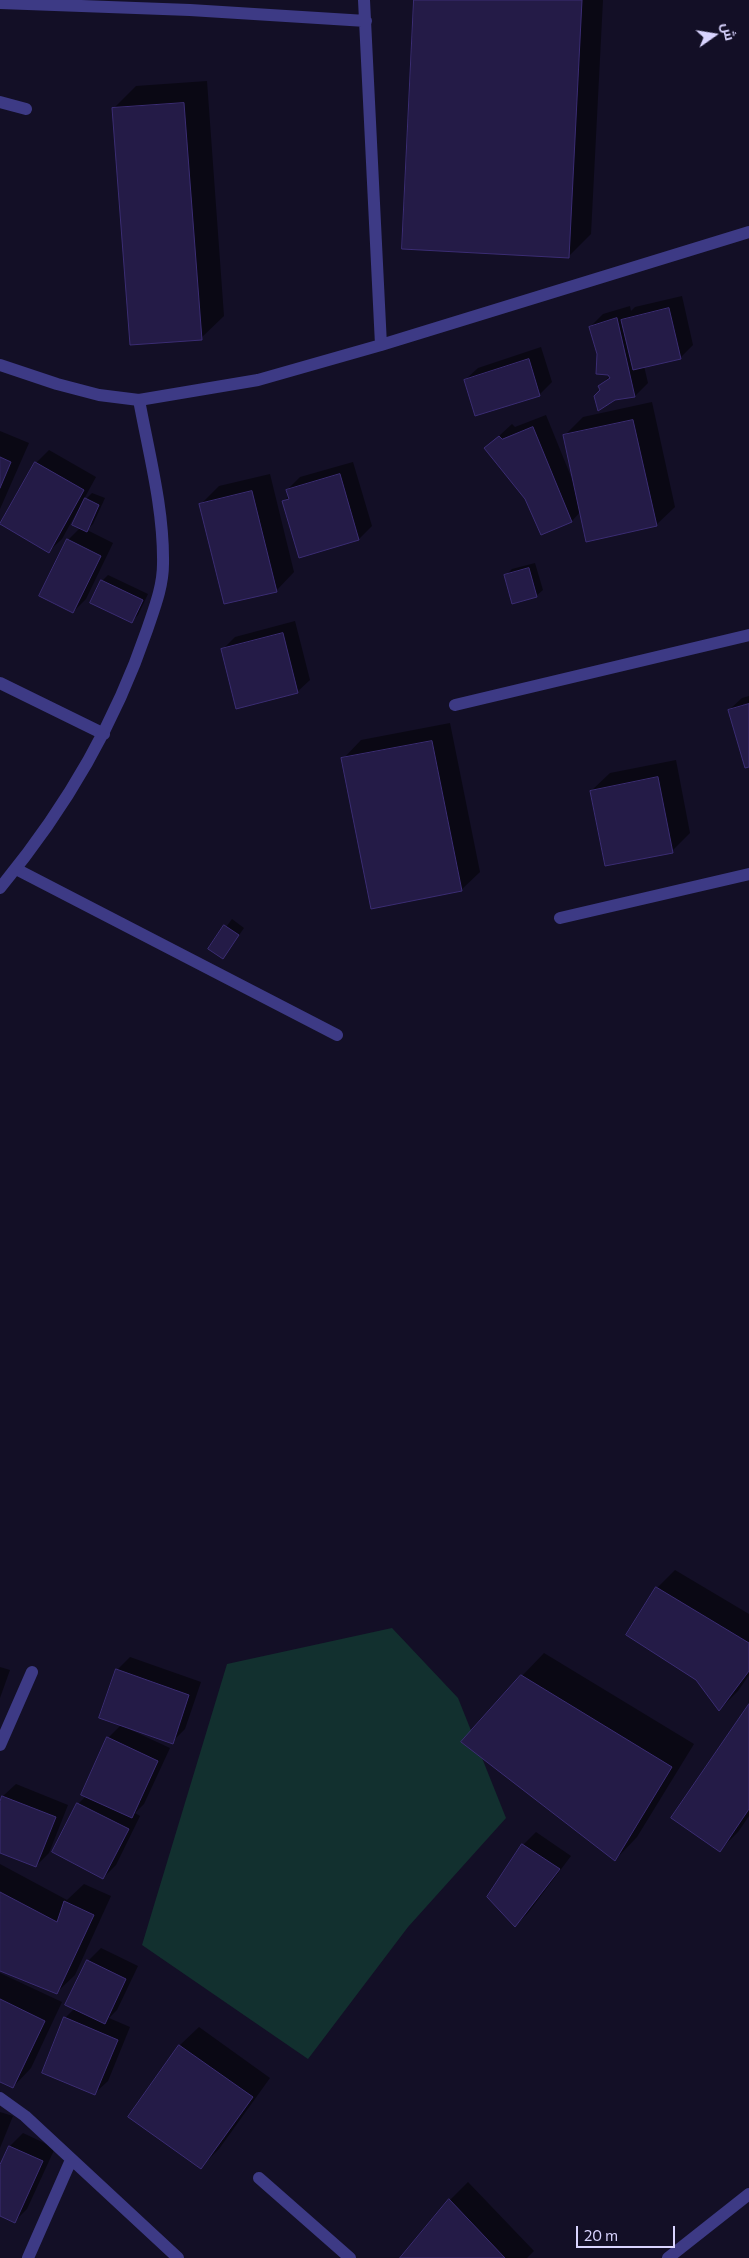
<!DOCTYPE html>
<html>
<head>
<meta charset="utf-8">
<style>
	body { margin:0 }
	#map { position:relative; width:749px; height:2258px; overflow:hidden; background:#130f26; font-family:Commissioner,Cairo,sans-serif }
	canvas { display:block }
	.north { position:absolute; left:689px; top:10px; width:50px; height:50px; -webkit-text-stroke:4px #130f26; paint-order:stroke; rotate:77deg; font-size:14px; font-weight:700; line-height:20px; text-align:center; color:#d9d4ff }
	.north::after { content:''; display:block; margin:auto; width:18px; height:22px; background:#d9d4ff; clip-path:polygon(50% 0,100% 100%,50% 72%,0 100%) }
	.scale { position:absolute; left:576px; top:2226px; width:99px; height:22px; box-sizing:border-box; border:2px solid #d9d4ff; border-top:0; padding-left:6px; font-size:15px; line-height:18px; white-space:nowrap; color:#d9d4ff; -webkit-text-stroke:4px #130f26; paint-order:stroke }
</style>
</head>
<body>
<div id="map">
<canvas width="749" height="2258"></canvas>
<div class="north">ش</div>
<div class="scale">20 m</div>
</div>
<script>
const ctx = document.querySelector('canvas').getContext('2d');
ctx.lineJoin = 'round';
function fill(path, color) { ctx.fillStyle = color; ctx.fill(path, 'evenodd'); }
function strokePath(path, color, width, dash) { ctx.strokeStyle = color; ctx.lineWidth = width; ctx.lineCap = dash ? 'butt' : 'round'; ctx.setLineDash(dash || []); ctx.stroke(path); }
fill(new Path2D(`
	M392 1628 458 1698 506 1818 408 1927 308 2059 142 1945 227 1664Z`), '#12302f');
fill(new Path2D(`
	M415 0H603L591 234 569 256Z
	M207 81 224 316 201 338 113 109 136 86Z
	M682 296 693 345 680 358 644 366 648 383 635 396 615 399 601 390 599 386 610 376 599 354 590 327 603 314 630 306 631 311 635 307Z
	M541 347 552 382 540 394 476 415 465 380 478 368Z
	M652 402 675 507 656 525 581 511 572 521 541 533 527 498 486 448 512 424 515 427 546 415 572 479 564 436 583 417Z
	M0 431 29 443 0 509Z
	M49 450 96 477 62 539 49 551 36 463Z
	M353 462 372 526 359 539 300 556 284 501 289 496 287 490 300 477Z
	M270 474 294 572 276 591 200 505 219 486Z
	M92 493 105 498 93 524 87 530 113 543 86 599 73 612 68 540 80 528 84 501Z
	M535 563 543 590 536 596 505 576 512 569Z
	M108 575 148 594 138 615 132 621 102 581Z
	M295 621 310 680 297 692 223 649 235 637Z
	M749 696V703L743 704V707L749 705V766L729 710 742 698Z
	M450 723 480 872 461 890 343 759 361 740Z
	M676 760 690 833 672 851 591 791 610 773Z
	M232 919 244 928 223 958 210 949Z
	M675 1570 749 1614V1675L738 1691 720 1709 697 1679 657 1588Z
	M544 1653 694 1744 637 1837 615 1860 522 1676Z
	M130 1657 201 1682 185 1729 172 1742 132 1728 131 1730 170 1748 144 1804 135 1813 140 1816 116 1865 103 1878 54 1852 79 1803 86 1796 108 1738 122 1724 117 1670Z
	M0 1667 10 1670 0 1698Z
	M749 1706V1816L738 1832 719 1851Z
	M16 1784 68 1805 49 1853 36 1866 0 1851V1805L3 1796Z
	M536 1832 571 1856 528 1913 515 1926 523 1845Z
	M0 1864 67 1900 84 1884 111 1896 75 1975 56 1993 0 1970Z
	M101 1948 138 1966 117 2010 109 2018 130 2027 108 2081 95 2093 65 2018 75 2008 88 1961Z
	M0 1973 62 2002 31 2068 13 2087 0 2080Z
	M199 2027 270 2078 219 2149 201 2167 130 2116 180 2045Z
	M0 2112 13 2116 0 2148Z
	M23 2133 55 2148 27 2209 14 2222 0 2215V2168L10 2146Z
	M468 2182 534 2251 527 2258H401L450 2200Z`), '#0007');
const building = new Path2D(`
	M414 0H582L569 258 402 249Z
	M184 103 202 340 130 345 112 108Z
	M669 308 681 359 633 370 621 320Z
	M617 318 635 397 615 400 598 411 594 396 600 390 598 386 610 378 608 375 596 374 597 354 589 327Z
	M529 359 540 396 475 416 464 380Z
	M633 420 657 526 586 542 563 435Z
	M533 427 572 522 541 535 525 499 484 448 499 436 502 439Z
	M0 457 11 462 0 488Z
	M35 462 84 490 49 553 0 524Z
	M340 474 359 540 299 558 282 501 289 499 286 490Z
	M252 491 277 592 224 604 199 504Z
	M85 498 99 505 87 532 72 525Z
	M67 539 101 556 73 613 39 596Z
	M529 568 537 597 512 604 504 575Z
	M101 580 143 600 132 623 90 603Z
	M283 633 298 693 236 709 221 649Z
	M749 704V767L745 768 728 710Z
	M432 741 462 891 371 909 341 758Z
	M658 777 673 853 605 866 590 791Z
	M224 925 239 935 223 959 208 949Z
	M656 1587 749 1643V1671L719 1711 696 1680 626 1635Z
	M116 1669 189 1695 173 1744 99 1718Z
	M521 1675 672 1767 615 1861 461 1742Z
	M749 1704V1809L720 1852 671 1818Z
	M107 1737 158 1761 132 1818 81 1795Z
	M2 1796 56 1817 36 1867 0 1853V1802Z
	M77 1803 129 1829 103 1879 52 1852Z
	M522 1844 560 1869 515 1927 487 1897Z
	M0 1892 57 1922 64 1901 94 1915 57 1994 0 1971Z
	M87 1960 126 1979 105 2024 65 2005Z
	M0 1999 45 2021 13 2088 0 2082Z
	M64 2017 118 2040 95 2095 42 2073Z
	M179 2045 253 2097 201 2169 128 2117Z
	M9 2146 43 2161 15 2223 0 2216V2165Z
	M449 2199 505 2258H400Z`);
fill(building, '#241b47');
strokePath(building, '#3b2d73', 1);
strokePath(new Path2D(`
	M364 0 381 345 749 232
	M0 3 190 10 366 21
	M0 102 26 109
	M0 365 57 384 99 395 139 400 258 380 381 345
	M0 683 104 734
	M455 705 749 635
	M16 869 337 1035
	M0 888C63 812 115 724 147 630 154 609 163 587 163 564 164 510 149 454 139 400
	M560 918 749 874
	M0 1745 32 1672
	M0 2098 25 2116 178 2258
	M259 2178 350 2258
	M28 2258 71 2160
	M668 2258 749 2194`), '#3d3a85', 12);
</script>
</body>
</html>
